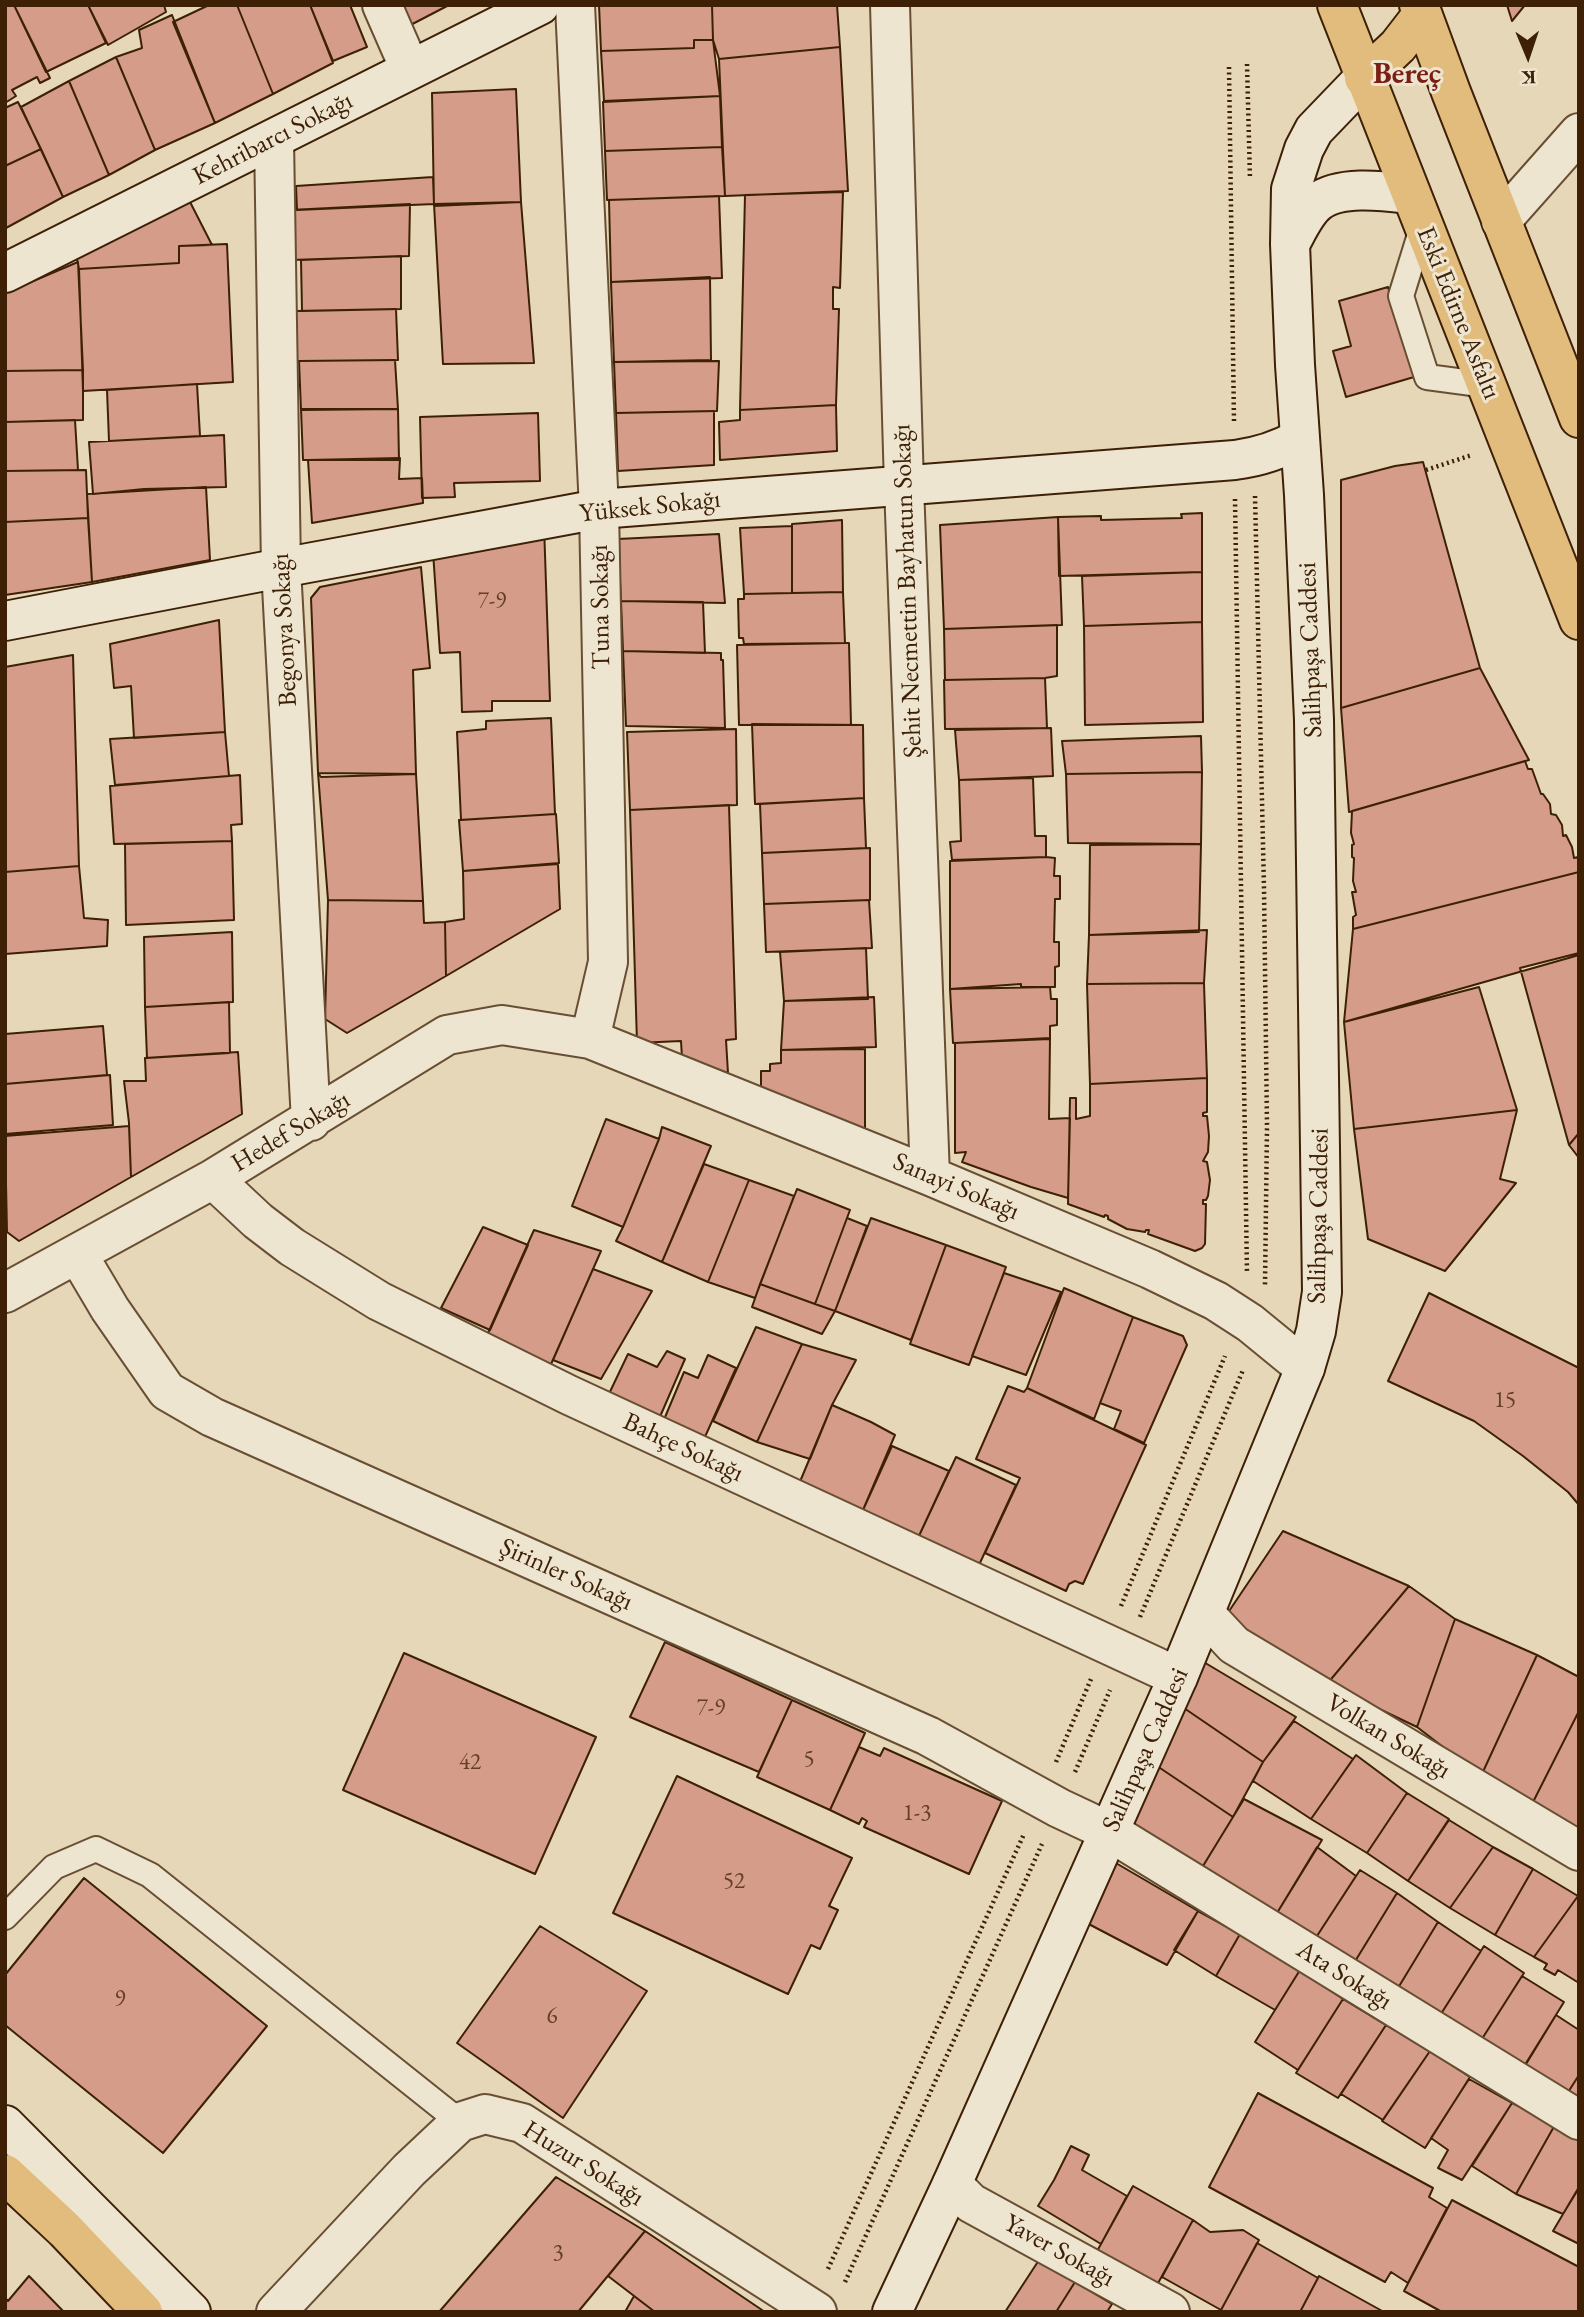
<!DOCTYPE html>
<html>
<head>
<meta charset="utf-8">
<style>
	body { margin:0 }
	#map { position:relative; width:1584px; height:2317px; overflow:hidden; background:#e5d7b7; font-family:"EB Garamond",serif }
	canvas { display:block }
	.frame { position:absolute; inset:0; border:7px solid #3e2007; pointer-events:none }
	.north { position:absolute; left:1493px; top:21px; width:70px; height:70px; -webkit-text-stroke:5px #eee5d0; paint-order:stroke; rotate:178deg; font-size:19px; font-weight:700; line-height:28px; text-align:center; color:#3e2007 }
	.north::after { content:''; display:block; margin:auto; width:24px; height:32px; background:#3e2007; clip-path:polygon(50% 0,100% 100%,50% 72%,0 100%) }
</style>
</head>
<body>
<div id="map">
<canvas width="1584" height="2317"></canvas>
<div class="frame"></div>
<div class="north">K</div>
</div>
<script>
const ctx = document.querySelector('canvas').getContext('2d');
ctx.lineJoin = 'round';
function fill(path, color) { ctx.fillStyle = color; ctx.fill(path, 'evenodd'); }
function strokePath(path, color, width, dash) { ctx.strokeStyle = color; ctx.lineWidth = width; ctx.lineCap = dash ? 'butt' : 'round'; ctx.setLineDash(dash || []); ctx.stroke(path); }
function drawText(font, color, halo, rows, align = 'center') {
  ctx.font = font + ' "EB Garamond",serif'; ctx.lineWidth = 6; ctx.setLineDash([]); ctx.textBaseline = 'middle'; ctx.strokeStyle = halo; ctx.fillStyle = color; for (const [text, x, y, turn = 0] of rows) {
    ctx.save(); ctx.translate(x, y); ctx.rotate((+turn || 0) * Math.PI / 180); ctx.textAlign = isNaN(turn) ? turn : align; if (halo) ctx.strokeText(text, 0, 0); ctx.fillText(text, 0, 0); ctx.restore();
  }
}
const building = new Path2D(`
	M5 5H14L50 78 40 83 37 77 12 90 16 96 5 103Z
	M14 5H88L106 43 46 72Z
	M88 5H164L166 12 108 45Z
	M209 5H237L273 94 215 123 173 22Z
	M237 5H310L333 63 273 94Z
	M310 5H350L367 47 333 61Z
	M388 5H449L399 31Z
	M599 5H712L713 40H694V48L601 51Z
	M712 5H837L840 47 719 59 713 40Z
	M1507 5H1525L1512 21Z
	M172 15 215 123 155 150 116 57 142 48 139 30Z
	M694 40H713L720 96 604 101 601 51 694 48Z
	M840 47 848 191 725 196 719 59Z
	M116 57 155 150 109 175 69 81Z
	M69 81 109 175 63 197 21 107Z
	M516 89 521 202 434 206 432 93Z
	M720 96 722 147 605 151 603 102Z
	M18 102 41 149 5 166V108Z
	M722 147 725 196 607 200 605 151Z
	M41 149 63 197 6 228 5 166Z
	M433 177 434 204 297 210 296 186Z
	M843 192 840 288 833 287V309H839L836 405 740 410 745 195Z
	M719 196 722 278 611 282 609 200Z
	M188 198 212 245 179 246V263L79 269 76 254Z
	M521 202 534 363 443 364 434 204Z
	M410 204 409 256 291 260 290 210Z
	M227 244 233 382 83 391 79 269 179 263V246Z
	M401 256V309L302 311 301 260Z
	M78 262 83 370 5 371V293Z
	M710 277 711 360 614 362 611 282Z
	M1388 287 1414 377 1346 397 1333 351 1351 346 1339 301Z
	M396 309 398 360 297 361 295 311Z
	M395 360 398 409 301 410 299 361Z
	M719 361 717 411 616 413 614 362Z
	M83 370V420L5 422V371Z
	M197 384 200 436 109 441 107 390Z
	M836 405 837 451 720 460 719 422 740 420V410Z
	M301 409H398L399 460H303Z
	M714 411V465L618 471 616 413Z
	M538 413 540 481 454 483 455 497 422 498 420 417Z
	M75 420 78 470 5 471V422Z
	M224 435 226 487 144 489 93 494 89 442Z
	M400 458 399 479 422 478 423 503 312 523 308 460Z
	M1423 462 1480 668 1341 708V480L1395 466Z
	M86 470 88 518 5 522V471Z
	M206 487 210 560 92 582 87 494Z
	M1202 513V572L1059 576 1058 517 1101 516V520L1182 518 1181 514Z
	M1058 517 1062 625 944 629 940 525Z
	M88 518 92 582 5 595V522Z
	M842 520 843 592 792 593V524Z
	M544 525 550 701H492V711L462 712 460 652 440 653 433 552Z
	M792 526V593L744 594 740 528Z
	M719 534 725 603 621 601 618 539Z
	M421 567 430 668 413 670 416 774 321 777 318 773 311 598 320 587Z
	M1202 572V622L1084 626 1082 576Z
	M843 592 845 643 744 644 743 638H739L738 599H744V594Z
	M621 601 703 602 705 653 623 651Z
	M219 620 225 732 134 738 131 686 114 688 110 644Z
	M1202 622 1203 722 1085 725 1084 626Z
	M1057 625V676L1045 678 945 680 944 629Z
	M845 643H849L851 725H739L737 645Z
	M623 651 721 653V660H723L725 728 626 726Z
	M73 655 79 866 5 872V667Z
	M1480 668 1529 760 1349 812 1341 708Z
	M1045 678 1047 728 945 729 944 680Z
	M551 718 555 814 461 820 457 732 486 729V721Z
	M752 724 863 725 864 798 755 804Z
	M1051 728 1053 776 959 780 955 730Z
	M736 729 737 805 630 810 627 732Z
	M225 732 229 776 115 785 110 739Z
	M1201 736 1202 772 1066 774 1062 741Z
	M1525 761 1528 769H1532L1541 794H1543L1550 804 1551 814 1556 815 1562 825 1563 836 1566 835 1572 847 1574 858 1578 857 1579 872 1353 929V917L1356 915 1352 892H1356L1353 881 1354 858 1352 857V845L1354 844 1351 833 1352 811Z
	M1202 772 1201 844 1068 843 1066 774Z
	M318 773 416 774 423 901 328 900Z
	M240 775 242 824 231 825 232 841 114 844 110 786Z
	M1033 778 1035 836H1046V857L952 860 950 842 961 841 959 780Z
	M864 798 866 848 762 853 760 804Z
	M729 805 736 1039 726 1040 728 1073 682 1058 681 1041 637 1043 630 810Z
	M556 814 559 863 463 871 459 820Z
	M232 841 234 920 126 925 125 844Z
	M1201 844 1199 932 1089 935 1090 845Z
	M870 848V900L764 904 762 853Z
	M1046 857 1055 858 1054 876H1060V899H1055L1054 942H1059V966L1055 967V987H1021V984L950 989V861Z
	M558 864 560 909 446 976 445 922 464 919 463 871Z
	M79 866 84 918 108 920 107 946 5 954V872Z
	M1579 872V955L1344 1022 1353 929Z
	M328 900 423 901 424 923 445 922 446 976 347 1033 325 1019Z
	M869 900 872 948 766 952 764 904Z
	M1207 930 1204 983 1087 984 1089 935Z
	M232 932 233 1002 145 1007 144 937Z
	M866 948 868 999 784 1001 780 952Z
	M1579 953V1133L1569 1145 1520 968Z
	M1204 983 1207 1078 1090 1084 1087 984Z
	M1050 987 1051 999H1057V1025L1050 1026V1039L953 1043 950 989Z
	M1479 987 1517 1110 1354 1129 1344 1022Z
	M874 997 876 1047 781 1050 784 1001Z
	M229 1002 230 1053 147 1058 145 1007Z
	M103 1026 107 1075 5 1084V1034Z
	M1050 1038 1049 1119 1070 1118 1068 1198 1031 1187 962 1162 966 1152 955 1153V1043Z
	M865 1049V1129L859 1132 761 1090V1071H770V1064L781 1063V1050Z
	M238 1052 242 1114 131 1177 129 1123 124 1081H146L145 1058Z
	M110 1075 113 1125 5 1134V1084Z
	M1207 1078V1112L1203 1113V1116H1207L1209 1136 1208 1152 1203 1161 1207 1162 1210 1180 1208 1196 1206 1200H1203V1204H1206L1205 1244 1202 1248 1195 1251 1148 1234 1149 1230H1146L1145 1232 1127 1229 1108 1219V1216L1105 1215 1104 1217 1068 1204 1070 1098H1076V1119L1090 1116V1084Z
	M1517 1110 1500 1179 1516 1183 1445 1271 1368 1239 1354 1129Z
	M606 1119 659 1139 623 1227 572 1206Z
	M129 1126 131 1177 19 1241 7 1232 5 1136Z
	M662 1127 711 1146 662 1262 616 1241 623 1227 659 1139Z
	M1579 1133V1158L1569 1145Z
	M704 1164 749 1180 708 1282 662 1262Z
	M749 1180 794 1196 755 1298 708 1282Z
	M797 1189 850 1210 815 1304 760 1284Z
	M847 1218 867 1226 835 1311 815 1304Z
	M871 1218 946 1245 911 1340 835 1311Z
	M483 1227 528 1245 490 1330 441 1308Z
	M534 1230 601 1251 548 1371 484 1342Z
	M946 1245 1006 1267 969 1365 910 1344Z
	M593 1269 652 1291 601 1379 553 1360Z
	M1004 1273 1061 1292 1026 1375 972 1356Z
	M760 1284 815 1304 835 1311 822 1334 752 1307Z
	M1064 1288 1133 1317 1094 1419 1027 1388Z
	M1429 1293 1579 1368V1505L1568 1492 1523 1456 1474 1421 1388 1381Z
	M1133 1317 1183 1336 1187 1345 1144 1443 1114 1429 1121 1411 1100 1403Z
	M756 1327 802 1344 757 1442 713 1421Z
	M802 1344 856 1360 832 1405 810 1459 757 1442Z
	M667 1351 685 1359 659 1419 607 1398 628 1354 657 1367Z
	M708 1355 736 1368 704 1439 663 1422 684 1372 698 1378Z
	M1008 1386 1024 1392 1027 1388 1146 1445 1083 1584 1075 1581 1069 1584 1066 1591 985 1553 1020 1478 976 1459Z
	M832 1405 871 1422 895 1435 863 1510 799 1484Z
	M892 1446 949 1471 918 1538 863 1510Z
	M956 1457 1016 1485 979 1565 918 1538Z
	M1283 1531 1409 1586 1327 1684 1219 1626Z
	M1409 1586 1455 1619 1417 1727 1327 1684Z
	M1455 1619 1537 1655 1481 1776 1417 1727Z
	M665 1642 792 1700 759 1772 630 1717Z
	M404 1653 596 1737 535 1874 343 1790Z
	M1537 1655 1579 1677V1711L1530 1808 1481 1776Z
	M1202 1661 1296 1717 1263 1762 1181 1706Z
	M792 1700 865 1733 830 1810 757 1777Z
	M1181 1706 1263 1762 1233 1817 1154 1764Z
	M1579 1711V1834L1530 1808Z
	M1294 1721 1353 1759 1311 1819 1253 1781 1263 1762Z
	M859 1747 880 1756 884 1748 1002 1801 969 1874 864 1827 867 1821 862 1818 859 1824 830 1810Z
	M1356 1755 1407 1793 1367 1853 1311 1819Z
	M1154 1764 1233 1817 1203 1866 1128 1820Z
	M677 1776 852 1858 829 1906 838 1910 820 1949 811 1945 788 1994 613 1913Z
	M1407 1793 1449 1819 1408 1881 1367 1853Z
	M1244 1799 1322 1840 1277 1913 1203 1866Z
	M1449 1820 1493 1847 1450 1908 1408 1881Z
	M1317 1847 1356 1876 1315 1939 1277 1913Z
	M1493 1847 1533 1869 1495 1935 1450 1908Z
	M1109 1859 1198 1911 1167 1965 1081 1920Z
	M1533 1869 1578 1896 1534 1957 1495 1935Z
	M1360 1870 1397 1893 1354 1963 1315 1939Z
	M84 1878 267 2026 163 2153 5 2025V1975Z
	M1397 1893 1438 1922 1398 1988 1354 1963Z
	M1578 1896 1579 1897V1983L1558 1970 1555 1975 1544 1969 1547 1964 1534 1957Z
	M1198 1911 1240 1934 1216 1976 1174 1950Z
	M1438 1922 1481 1951 1439 2017 1398 1988Z
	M540 1926 647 1991 563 2118 457 2043Z
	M1240 1934 1300 1970 1275 2010 1216 1976Z
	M1484 1946 1524 1973 1480 2042 1439 2017Z
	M1300 1970 1343 1999 1298 2070 1255 2042Z
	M1522 1976 1564 2002 1523 2068 1480 2042Z
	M1343 1999 1386 2025 1338 2098 1296 2073Z
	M1556 2015 1579 2030V2075L1565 2097 1523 2069Z
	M1386 2025 1430 2051 1383 2120 1341 2094Z
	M1430 2051 1470 2077 1425 2148 1382 2121Z
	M1579 2075V2105L1565 2097Z
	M1469 2079 1512 2103 1462 2180 1438 2168 1448 2150 1431 2138Z
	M1258 2093 1433 2188 1429 2197 1447 2208 1408 2283 1391 2272 1385 2282 1209 2187Z
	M1512 2103 1556 2123 1516 2194 1472 2166Z
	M1556 2123 1579 2141V2188L1563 2214 1516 2194Z
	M1071 2146 1089 2155 1082 2170 1127 2196 1101 2244 1038 2206 1054 2180Z
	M556 2177 645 2231 578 2312H439Z
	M1133 2186 1193 2220 1157 2285 1096 2253Z
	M1579 2187V2244L1553 2231Z
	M1452 2200 1579 2267V2312H1442L1404 2291Z
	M1193 2220 1210 2232 1243 2230 1259 2240 1221 2310 1162 2277Z
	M645 2231 765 2312H655L608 2276Z
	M1257 2243 1318 2278 1300 2312H1220Z
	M1039 2260 1075 2282 1056 2312H1005Z
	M29 2276 64 2312H5V2298L8 2301Z
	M1319 2276 1384 2312H1300Z
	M1075 2282 1112 2304 1107 2312H1056Z
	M634 2296 655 2312H625Z`);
fill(building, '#d49c89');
strokePath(building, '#3e2007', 2);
const lane = new Path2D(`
	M1423 225 1401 296 1427 377 1487 385
	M5 1917 54 1867 96 1849 150 1875 460 2122`);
const street = new Path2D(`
	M382 5 410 69
	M575 5 599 509 608 962 590 1039
	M890 5 904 486 930 1176
	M274 139 281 568 311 1121
	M1501 221 1579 133
	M213 1179 258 1221 292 1247 379 1301 569 1395 1178 1677
	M78 1255 110 1309 167 1391 212 1417 928 1736 1059 1808 1110 1832 1579 2120
	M5 1293 213 1179 447 1035 502 1025 590 1039 930 1176 1150 1269 1216 1301 1250 1323 1305 1368
	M1205 1614 1234 1645 1579 1851
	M952 2184 971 2203 1170 2312
	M276 2312 409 2170 460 2122 485 2114 522 2123 817 2312`);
const secondary = new Path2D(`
	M1290 244C1298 230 1305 212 1318 202 1340 185 1384 191 1411 194
	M5 273 540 5
	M5 621 281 568 599 509 1235 460C1258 457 1278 451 1299 439
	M5 2125 191 2312
	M892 2312 952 2184 1178 1677 1305 1368 1316 1331 1322 1292 1314 720 1304 495 1295 365 1290 244 1291 189 1304 149 1314 130 1364 78`);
const primary = new Path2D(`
	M1337 5 1579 620
	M1419 5 1451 92 1579 418
	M1364 78 1398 46 1422 15
	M5 2174 65 2230 143 2312`);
strokePath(lane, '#684e33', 28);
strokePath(street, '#684e33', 42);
strokePath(secondary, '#3e2007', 42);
strokePath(primary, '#3e2007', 42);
strokePath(new Path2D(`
	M1247 64 1250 179
	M1229 67 1234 421
	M1426 470 1472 455
	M1255 496 1264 888 1267 1126 1265 1285
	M1235 499 1247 1274
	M1121 1606 1225 1356
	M1140 1617 1243 1370
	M1056 1762 1091 1679
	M1075 1772 1110 1690
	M828 2269 1024 1834
	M845 2282 1042 1844`), '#3e2007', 4.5, [2, 3.5]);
strokePath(lane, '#eee5d0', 24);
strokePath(street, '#eee5d0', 38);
strokePath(secondary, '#eee5d0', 38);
strokePath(primary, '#e2bc7c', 38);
drawText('23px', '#643f28', null, [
	["7-9",492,602],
	["15",1505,1401],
	["7-9",711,1709],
	["5",809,1760],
	["42",470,1763],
	["1-3",917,1814],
	["52",734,1882],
	["9",120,2000],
	["6",552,2017],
	["3",558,2254]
]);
drawText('26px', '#3e2007', '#eee5d0', [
	["Kehribarcı Sokağı",273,139,-27],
	["Eski Edirne Asfaltı",1458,313,68],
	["Yüksek Sokağı",650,507,-6],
	["Şehit Necmettin Bayhatun Sokağı",908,591,-92],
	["Tuna Sokağı",601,607,-91],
	["Begonya Sokağı",285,630,-93],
	["Salihpaşa Caddesi",1311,650,-92],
	["Hedef Sokağı",291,1132,-31],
	["Sanayi Sokağı",956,1187,23],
	["Salihpaşa Caddesi",1319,1216,-89],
	["Bahçe Sokağı",683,1448,25],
	["Şirinler Sokağı",566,1575,24],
	["Volkan Sokağı",1388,1737,31],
	["Salihpaşa Caddesi",1146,1750,-66],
	["Ata Sokağı",1344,1976,32],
	["Huzur Sokağı",583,2164,32],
	["Yaver Sokağı",1059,2251,29]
]);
drawText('bold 30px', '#7a1f14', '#eee5d0', [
	["Bereç",1407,75]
]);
</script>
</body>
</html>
